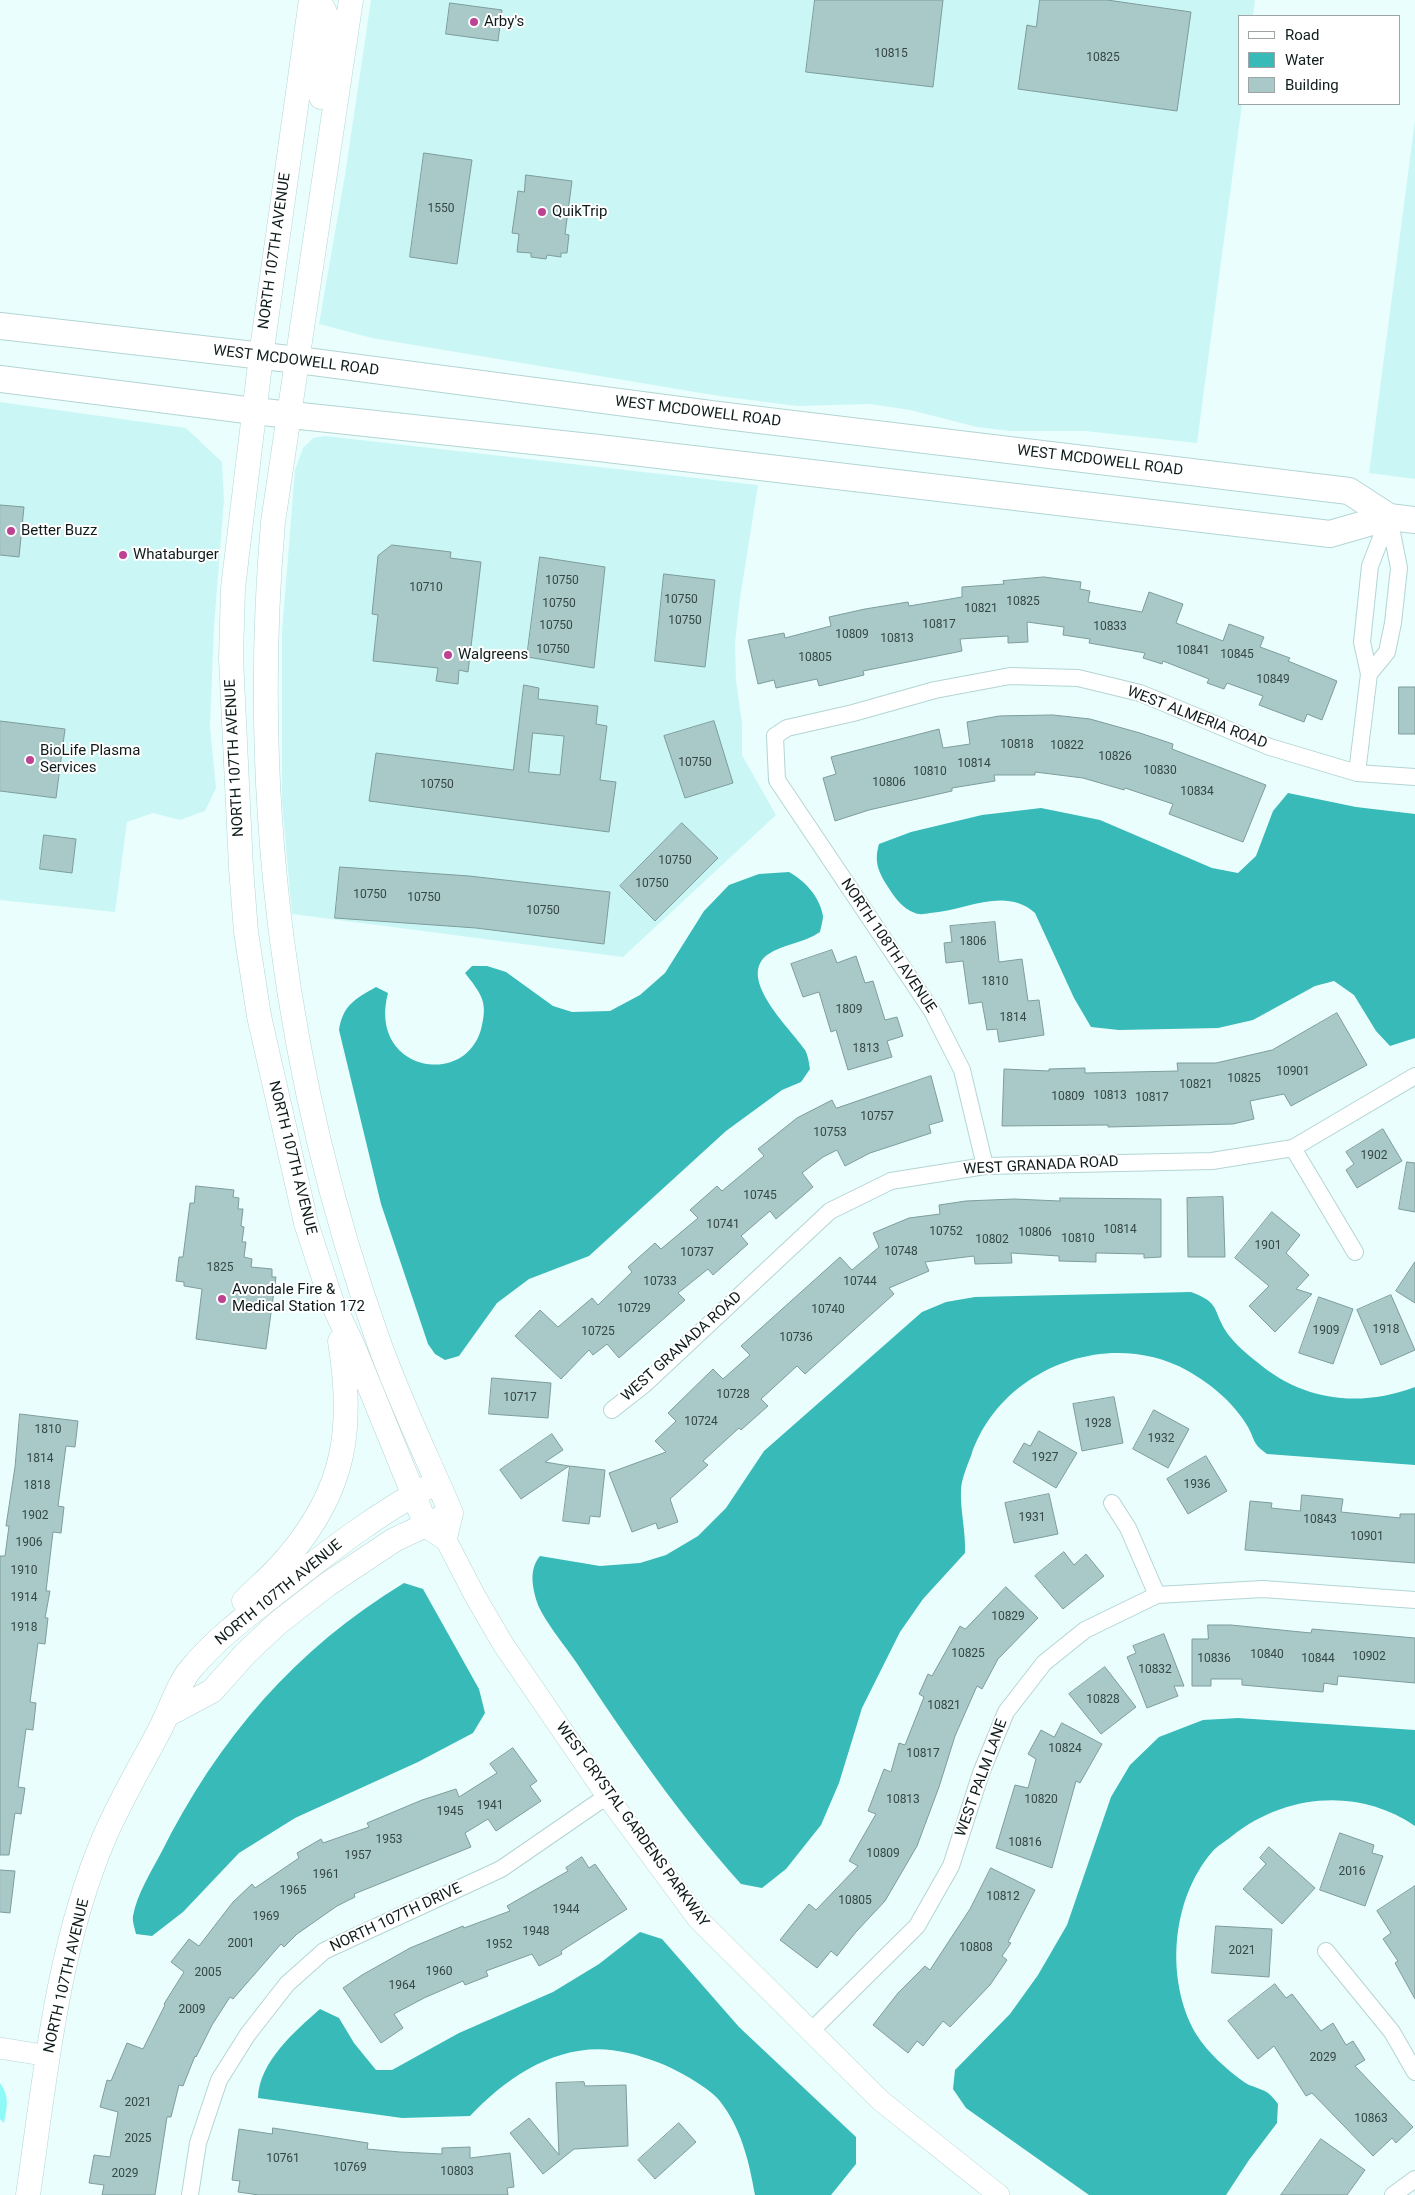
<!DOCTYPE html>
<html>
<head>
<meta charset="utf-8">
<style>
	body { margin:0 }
	#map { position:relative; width:1415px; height:2195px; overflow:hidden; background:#eafefd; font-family:Roboto,sans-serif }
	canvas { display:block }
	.legend { position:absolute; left:1238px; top:15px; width:162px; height:90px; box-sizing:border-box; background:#fff; border:1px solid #9fa4a4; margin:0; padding:6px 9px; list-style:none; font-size:15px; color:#0f1c1b }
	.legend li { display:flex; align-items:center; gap:10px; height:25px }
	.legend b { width:25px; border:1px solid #9fa4a4 }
</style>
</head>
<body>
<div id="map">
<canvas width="1415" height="2195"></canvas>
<ul class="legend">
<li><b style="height:6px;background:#fff"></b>Road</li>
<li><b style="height:14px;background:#38bab8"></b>Water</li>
<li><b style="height:14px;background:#a8c9c8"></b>Building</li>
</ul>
</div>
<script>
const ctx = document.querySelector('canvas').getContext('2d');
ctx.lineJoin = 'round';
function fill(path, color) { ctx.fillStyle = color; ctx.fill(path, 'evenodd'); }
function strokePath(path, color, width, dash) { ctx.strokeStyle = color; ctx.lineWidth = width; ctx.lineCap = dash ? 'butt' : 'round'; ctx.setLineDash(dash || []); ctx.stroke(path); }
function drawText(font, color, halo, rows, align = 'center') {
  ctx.font = font + ' Roboto,sans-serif'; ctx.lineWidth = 4; ctx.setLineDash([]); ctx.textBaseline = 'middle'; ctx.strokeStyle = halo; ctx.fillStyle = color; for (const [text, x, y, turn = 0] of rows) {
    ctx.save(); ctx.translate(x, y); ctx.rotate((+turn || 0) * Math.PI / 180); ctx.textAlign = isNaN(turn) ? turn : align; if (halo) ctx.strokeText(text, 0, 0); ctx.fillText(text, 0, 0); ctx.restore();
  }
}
fill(new Path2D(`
	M371 0H1255L1253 16H1239V104H1242L1197 443 1085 431H1010L977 427 910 410 870 404 797 406 719 396 372 338 319 324 345 175Z
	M1415 120V479L1369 473Z
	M0 402 186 428 222 462 224 500 214 627 210 727 216 788 205 811 180 820 153 813 127 822 115 912 0 900Z
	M325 436 758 485 740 598 735 643 736 680 742 723V755L776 815 623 957 292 914 282 802V632L295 470 303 448 313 438Z`), '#caf7f5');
fill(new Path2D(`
	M0 2083C10 2097 7 2107 4 2123L0 2119Z`), '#8efaf7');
fill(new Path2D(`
	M1288 793 1356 807 1415 814V1038L1390 1046 1376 1031 1354 995 1334 981 1315 986 1253 1020 1218 1028 1119 1030 1091 1027 1074 998 1035 913C1005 886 965 911 930 913 925 914 919 915 915 913 902 908 895 898 888 887 878 871 874 862 879 844L911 832 982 815 1041 808 1100 820 1212 868 1238 873 1256 856 1273 811Z
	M789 872C805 881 820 897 823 916 823 920 821 927 820 932 804 943 783 944 767 955 736 979 792 1030 805 1050 808 1055 809 1063 810 1069L801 1082 782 1090 726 1131 589 1256 529 1279 497 1303 459 1356 445 1360 435 1354 428 1344 381 1204 339 1030C343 1005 355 999 376 987L388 993C367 1072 469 1090 482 1025 484 1016 485 1008 482 999 479 990 471 981 465 973L472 966H487L506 972 553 1006 572 1012 610 1011 640 995 665 973 704 911 729 885 759 874Z
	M1191 1292C1221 1303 1212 1310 1227 1333 1235 1344 1247 1354 1257 1362 1303 1401 1359 1408 1415 1387V1465L1267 1454C1252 1443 1256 1442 1248 1427 1235 1404 1211 1384 1188 1371 1107 1326 999 1370 971 1456 967 1466 962 1478 961 1489 960 1510 966 1532 965 1553L923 1599 900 1632 862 1708 839 1783 821 1825 786 1869 762 1888 741 1884C679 1815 627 1739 576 1662 566 1647 542 1618 537 1602 532 1586 529 1569 540 1556L600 1566 640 1563 666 1555 698 1536 726 1508 764 1451 922 1312 946 1302 975 1297Z
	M404 1583 423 1589 479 1689 485 1713 473 1733 418 1762 295 1818 239 1853 183 1912 152 1936 136 1934C135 1929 132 1921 133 1916 137 1894 151 1872 161 1853 218 1739 295 1649 404 1583Z
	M1238 1718 1415 1730V1826C1358 1787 1285 1794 1232 1836 1226 1841 1217 1846 1212 1852 1171 1900 1165 1980 1196 2034 1208 2053 1226 2069 1244 2082 1251 2087 1261 2088 1268 2093 1272 2096 1275 2100 1278 2104L1277 2123 1249 2160 1226 2195H1089L966 2108 953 2089 955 2070 1010 2014 1038 1975 1067 1925 1111 1797 1130 1765 1159 1737 1203 1720Z
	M640 1932 662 1939 739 2027 856 2137V2164L831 2195H755C749 2161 741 2127 719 2100 707 2086 674 2068 657 2062 648 2059 638 2055 628 2053 567 2037 510 2073 470 2116L402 2118 258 2098C259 2062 295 2031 320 2009L339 2018 354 2043 376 2070H392L459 2033 553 1992 599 1964Z`), '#38bab8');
const building = new Path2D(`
	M815 0H943L933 87 806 72Z
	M1040 0H1107L1191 12 1177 111 1018 89 1027 25 1036 27Z
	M450 3 502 10 498 41 446 34Z
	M424 153 472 160 457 264 410 257Z
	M526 175 572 181 565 234 569 235 567 253H561V257L547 255 546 259 531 257V253L517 252 519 234 512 233 518 191 524 192Z
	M0 505 24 507 19 557 0 555Z
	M392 545 451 552 450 558 481 562 468 672 459 670 458 684 436 681 438 668 373 661 378 615 372 614 378 556Z
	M540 557 605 567 594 668 527 657Z
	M664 574 715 580 705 667 655 661Z
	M1044 577 1081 582 1080 589 1090 591 1088 602 1142 612 1149 592 1183 604 1176 623 1223 641 1229 624 1264 637 1260 647 1290 658 1288 661 1337 681 1322 720 1307 714 1304 722 1259 705 1263 696 1227 683 1224 689 1207 683 1209 679 1163 661 1162 664 1143 658 1145 653 1089 643 1090 639 1063 635 1064 627 1027 622 1028 642 1008 643V636L960 639 962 651 863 671 864 675 819 686 817 679 776 688 774 680 758 684 748 640 784 633 785 638 831 626 829 617 865 609 908 602 909 606 962 597V587L1004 584 1003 581Z
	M524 685 539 688 538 699 598 706 596 724 607 726 600 780 616 782 609 832 369 801 376 753 513 770ZM533 733 564 736 560 775 529 772Z
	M1399 687H1415V734H1399Z
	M1053 715 1090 719 1140 733 1173 744 1172 749 1266 785 1243 842 1169 814 1173 804 1125 788 1124 790 1083 778 1035 772V775H994L995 781 952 788V791L869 810 835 821 823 778 836 774 831 757 939 729 943 748 970 744 967 722 999 716Z
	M0 721 65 729 56 798 0 791Z
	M714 721 733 783 685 798 664 736Z
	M682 823 718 858 655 921 620 886Z
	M44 835 76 839 72 873 40 869Z
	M340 867 469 876 610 892 604 944 476 928 335 918Z
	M995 922 999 962 1022 959 1028 1001 1039 1000 1044 1035 999 1042 997 1029 987 1030 982 1002 969 1004 963 961 946 963 944 943 952 942 950 926Z
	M832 950 837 963 856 956 865 983 873 981 885 1020 897 1017 903 1036 887 1041 892 1057 848 1070 836 1030 831 1032 819 992 803 997 791 964Z
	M1337 1013 1367 1065 1291 1106 1284 1094 1250 1101 1254 1119 1233 1124 1108 1127V1125L1002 1126 1004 1069 1049 1071V1069L1085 1068V1073L1178 1071 1177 1063H1216L1272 1050Z
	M931 1076 943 1121 929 1125 931 1133 870 1153 845 1166 837 1150 823 1157 802 1173 813 1187 776 1219 770 1211 741 1236 748 1244 713 1275 708 1269 678 1293 685 1300 619 1358 607 1344 593 1355 589 1350 561 1379 515 1336 540 1310 558 1327 592 1298 598 1305 632 1272 628 1267 655 1243 661 1249 698 1218 690 1210 717 1186 722 1191 764 1156 758 1149 797 1118 832 1100 836 1108Z
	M1383 1129 1402 1161 1357 1188 1346 1170 1354 1164 1346 1152Z
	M1407 1162 1415 1163V1212L1399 1209Z
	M196 1186 234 1190 233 1197 239 1198 238 1209H243L241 1226 244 1227 242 1242H246L244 1257 252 1259 251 1267 272 1269V1277H276L266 1349 196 1339 202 1289 184 1286V1282L176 1281 179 1257H183L190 1203H194Z
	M1223 1197 1225 1257H1188L1187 1198Z
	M1060 1198 1161 1199V1257L1144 1258V1254L1096 1253V1262L1059 1261V1256L1011 1253 1012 1263 975 1264 974 1256 925 1262 929 1271 889 1288 894 1294 805 1374 797 1366 761 1399 768 1406 741 1430 739 1428 703 1461 708 1465 670 1499 678 1522 658 1529 656 1523 632 1532 609 1473 666 1452 655 1441 676 1421 668 1413 713 1369 723 1379 750 1355 741 1346 840 1257 852 1270 879 1247 873 1233 909 1218 940 1214 939 1205 966 1201 1014 1199 1060 1201Z
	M1272 1212 1300 1235 1286 1253 1309 1275 1296 1289 1312 1294 1275 1332 1249 1306 1269 1286 1235 1258Z
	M1415 1262V1303L1396 1291Z
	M1391 1295 1415 1350 1381 1365 1357 1310Z
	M1319 1297 1353 1309 1333 1364 1299 1353Z
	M492 1378 551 1383 548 1418 489 1414Z
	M1114 1397 1123 1443 1082 1451 1073 1404Z
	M1154 1410 1189 1429 1168 1468 1133 1449Z
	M20 1414 78 1421 75 1447 66 1446 58 1506 64 1507 61 1533 53 1532 46 1591H50L45 1618H48L45 1644 38 1643 30 1702 36 1703 33 1730 26 1729 18 1787 25 1788 21 1814 15 1813 9 1855H0V1556H5L9 1526H6L15 1467Z
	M1039 1431 1077 1453 1056 1488 1013 1462 1024 1443 1030 1446Z
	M552 1434 563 1450 545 1462 569 1466 521 1499 500 1470Z
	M1206 1456 1227 1491 1188 1514 1167 1479Z
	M570 1466 605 1470 600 1517 590 1516 589 1524 563 1521Z
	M1049 1494 1058 1534 1014 1543 1005 1503Z
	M1302 1495 1343 1499 1341 1512 1400 1518V1514H1415V1563L1245 1550 1250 1501 1272 1503 1271 1508 1300 1511Z
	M1064 1552 1074 1565 1086 1554 1104 1576 1063 1609 1035 1576Z
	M1006 1587 1038 1618 998 1659 982 1689 977 1686 955 1736 939 1787 917 1846 885 1901 856 1932 837 1956 831 1951 817 1968 780 1940 809 1904 816 1910 858 1866 849 1861 876 1814 868 1811 884 1769 891 1772 899 1743 905 1745 924 1697 919 1694 928 1674 932 1676 960 1626 965 1629Z
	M1208 1625H1231L1311 1633 1312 1629 1415 1638V1683L1338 1676 1337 1685 1324 1683 1323 1692 1242 1685V1679H1211V1686H1192V1639H1208Z
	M1164 1634 1184 1686H1174L1178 1696 1147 1708 1127 1657 1136 1653 1133 1646Z
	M1105 1667 1136 1707 1101 1734 1069 1694Z
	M1062 1723 1102 1744 1080 1783 1076 1781 1052 1868 996 1848 1015 1785 1028 1788 1036 1759 1028 1754 1041 1730 1054 1737Z
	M513 1748 537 1781 530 1786 541 1801 496 1831 488 1819 465 1833 471 1847 354 1894 355 1897 337 1906 297 1934 284 1947 281 1944 233 1999 230 1997 212 2025 196 2057 195 2056 183 2086 179 2085 171 2117H167L155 2195H102L104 2185 89 2183 94 2155 110 2157 118 2112 100 2107 107 2080 111 2081 127 2043 143 2049 165 2005 164 2004 184 1972 171 1962 189 1939 199 1946 233 1902 252 1884 255 1888 299 1858 297 1853 321 1839 323 1843 369 1827 367 1823 422 1800 456 1789 459 1797 497 1773 490 1764Z
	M1340 1833 1374 1845 1372 1853 1383 1856 1365 1906 1320 1890Z
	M1269 1847 1315 1888 1282 1924 1243 1889 1266 1864 1260 1858Z
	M582 1857 589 1868 595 1864 627 1909 561 1951 562 1954 539 1966 532 1954 486 1971 488 1976 465 1985 463 1981 424 1998 394 2014 403 2028 381 2043 343 1988 362 1975 410 1948 463 1926 464 1928 510 1911 507 1906 568 1871 566 1868Z
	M991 1868 1035 1890 1008 1942 1011 1943 1002 1956 1007 1960 990 1985 950 2027 943 2021 923 2046 917 2041 908 2053 873 2025 898 1993 925 1966 930 1970 970 1909Z
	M0 1870 15 1871 10 1913 0 1912Z
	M1415 1886V1999L1395 1963 1398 1961 1383 1939 1391 1933 1377 1911Z
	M1216 1926 1272 1929 1269 1977 1212 1973Z
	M1275 1984 1286 1998 1292 1994 1321 2031 1333 2023 1346 2045 1353 2041 1365 2060 1355 2066 1413 2127 1396 2143 1392 2138 1373 2156 1312 2093 1306 2096 1274 2046 1258 2059 1228 2021Z
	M584 2082 585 2086 626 2085 628 2146 574 2149 543 2174 510 2133 529 2118 559 2155 556 2083Z
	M679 2123 696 2142 655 2179 638 2160Z
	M273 2128 368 2143 367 2149 400 2152 442 2154V2148L470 2147V2158L510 2153 514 2187 507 2188 508 2195H259L238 2192 240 2181 232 2180 239 2129 272 2134Z
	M1321 2139 1365 2170 1347 2195H1281Z`);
fill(building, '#a8c9c8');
strokePath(building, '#7d9d9c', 1);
const minor = new Path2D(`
	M1369 674 1387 652 1393 623 1399 568 1389 517
	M1357 773 1369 674 1362 642 1370 566 1389 517
	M1293 1148 1355 1252
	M985 1166 962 1070 932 1011 777 780 775 736 787 728 853 713 935 690 1010 676 1078 678 1140 693 1270 747 1357 773 1415 777
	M612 1410 645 1384 830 1211 891 1181 985 1166 1212 1161 1293 1148 1415 1076
	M1112 1503 1128 1528 1157 1595
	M1326 1951 1392 2032 1415 2072
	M810 2032 917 1926 951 1866 981 1773 1006 1712 1044 1663 1085 1630 1157 1595 1263 1589 1415 1600
	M190 2195 198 2143 219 2080 248 2034 287 1984 324 1951 501 1869 607 1796
	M1393 2195 1415 2179`);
const tertiary = new Path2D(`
	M445 1538 475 1596 503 1644 607 1796 698 1919 881 2101 999 2195
	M0 2048 49 2056`);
const secondary = new Path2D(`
	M311 0 261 356 233 588 231 658 241 868 246 932 259 1016 306 1223 331 1300 353 1346 426 1525 445 1538 451 1513C427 1457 400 1401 379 1343 285 1080 249 801 273 522L351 0
	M313 0 323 8 327 17 321 97
	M244 1601C258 1587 274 1574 287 1558 346 1489 354 1428 340 1341
	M169 1714 212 1691 246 1653 278 1623 328 1584 394 1540 441 1518
	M28 2195C45 2078 57 1948 104 1838 119 1803 139 1769 157 1735 167 1718 179 1682 190 1670 217 1637 253 1611 286 1585 332 1549 377 1514 428 1487`);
const primary = new Path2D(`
	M0 326 298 360 718 415 1349 491 1389 517
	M0 379 254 411 599 448 1330 534 1389 517 1415 520`);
strokePath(minor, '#b3d5d4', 18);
strokePath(tertiary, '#b3d5d4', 22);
strokePath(secondary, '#b3d5d4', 25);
strokePath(primary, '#b3d5d4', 28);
strokePath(minor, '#fff', 16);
strokePath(tertiary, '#fff', 21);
strokePath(secondary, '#fff', 24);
strokePath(primary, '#fff', 26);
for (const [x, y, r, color] of [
	[474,22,5,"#bd4293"],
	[542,212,5,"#bd4293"],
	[11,531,5,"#bd4293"],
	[123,555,5,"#bd4293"],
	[448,655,5,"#bd4293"],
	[30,760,5,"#bd4293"],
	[222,1299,5,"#bd4293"]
]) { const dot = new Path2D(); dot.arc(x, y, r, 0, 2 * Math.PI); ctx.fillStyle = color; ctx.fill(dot); strokePath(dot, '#fff', 2); }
drawText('12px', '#354746', null, [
	["10815",891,54],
	["10825",1103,58],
	["1550",441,209],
	["10750",562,581],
	["10710",426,588],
	["10750",681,600],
	["10825",1023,602],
	["10750",559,604],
	["10821",981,609],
	["10750",685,621],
	["10817",939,625],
	["10750",556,626],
	["10833",1110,627],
	["10809",852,635],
	["10813",897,639],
	["10750",553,650],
	["10841",1193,651],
	["10845",1237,655],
	["10805",815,658],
	["10849",1273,680],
	["10818",1017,745],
	["10822",1067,746],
	["10826",1115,757],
	["10750",695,763],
	["10814",974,764],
	["10830",1160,771],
	["10810",930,772],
	["10806",889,783],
	["10750",437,785],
	["10834",1197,792],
	["10750",675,861],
	["10750",652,884],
	["10750",370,895],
	["10750",424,898],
	["10750",543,911],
	["1806",973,942],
	["1810",995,982],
	["1809",849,1010],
	["1814",1013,1018],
	["1813",866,1049],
	["10901",1293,1072],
	["10825",1244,1079],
	["10821",1196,1085],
	["10813",1110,1096],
	["10809",1068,1097],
	["10817",1152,1098],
	["10757",877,1117],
	["10753",830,1133],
	["1902",1374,1156],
	["10745",760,1196],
	["10741",723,1225],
	["10814",1120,1230],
	["10752",946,1232],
	["10806",1035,1233],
	["10810",1078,1239],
	["10802",992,1240],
	["1901",1268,1246],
	["10748",901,1252],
	["10737",697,1253],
	["1825",220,1268],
	["10733",660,1282],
	["10744",860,1282],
	["10729",634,1309],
	["10740",828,1310],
	["1918",1386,1330],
	["1909",1326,1331],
	["10725",598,1332],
	["10736",796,1338],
	["10728",733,1395],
	["10717",520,1398],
	["10724",701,1422],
	["1928",1098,1424],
	["1810",48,1430],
	["1932",1161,1439],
	["1927",1045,1458],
	["1814",40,1459],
	["1936",1197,1485],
	["1818",37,1486],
	["1902",35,1516],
	["1931",1032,1518],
	["10843",1320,1520],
	["10901",1367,1537],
	["1906",29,1543],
	["1910",24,1571],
	["1914",24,1598],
	["10829",1008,1617],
	["1918",24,1628],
	["10825",968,1654],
	["10840",1267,1655],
	["10902",1369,1657],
	["10836",1214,1659],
	["10844",1318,1659],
	["10832",1155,1670],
	["10828",1103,1700],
	["10821",944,1706],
	["10824",1065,1749],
	["10817",923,1754],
	["10813",903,1800],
	["10820",1041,1800],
	["1941",490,1806],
	["1945",450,1812],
	["1953",389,1840],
	["10816",1025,1843],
	["10809",883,1854],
	["1957",358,1856],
	["2016",1352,1872],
	["1961",326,1875],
	["1965",293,1891],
	["10812",1003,1897],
	["10805",855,1901],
	["1944",566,1910],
	["1969",266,1917],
	["1948",536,1932],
	["2001",241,1944],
	["1952",499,1945],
	["10808",976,1948],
	["2021",1242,1951],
	["1960",439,1972],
	["2005",208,1973],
	["1964",402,1986],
	["2009",192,2010],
	["2029",1323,2058],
	["2021",138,2103],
	["10863",1371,2119],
	["2025",138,2139],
	["10761",283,2159],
	["10769",350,2168],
	["10803",457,2172],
	["2029",125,2174]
]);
drawText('15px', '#0f1c1b', '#fff', [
	["Arby's",484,22],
	["QuikTrip",552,212],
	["Better Buzz",21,531],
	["Whataburger",133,555],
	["Walgreens",458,655],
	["BioLife Plasma",40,751],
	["Services",40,768],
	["Avondale Fire &",232,1290],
	["Medical Station 172",232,1307]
], 'left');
drawText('15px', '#0f1c1b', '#fff', [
	["NORTH 107TH AVENUE",275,251,-82],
	["WEST MCDOWELL ROAD",296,361,7],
	["WEST MCDOWELL ROAD",698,412,7],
	["WEST MCDOWELL ROAD",1100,461,7],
	["WEST ALMERIA ROAD",1197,718,21],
	["NORTH 107TH AVENUE",235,758,-93],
	["NORTH 108TH AVENUE",888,946,56],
	["NORTH 107TH AVENUE",292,1158,76],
	["WEST GRANADA ROAD",1041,1166,-3],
	["WEST GRANADA ROAD",682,1347,-42],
	["NORTH 107TH AVENUE",279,1593,-39],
	["WEST PALM LANE",982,1778,-70],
	["WEST CRYSTAL GARDENS PARKWAY",632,1825,54],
	["NORTH 107TH DRIVE",396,1918,-25],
	["NORTH 107TH AVENUE",67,1976,-77]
]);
</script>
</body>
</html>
